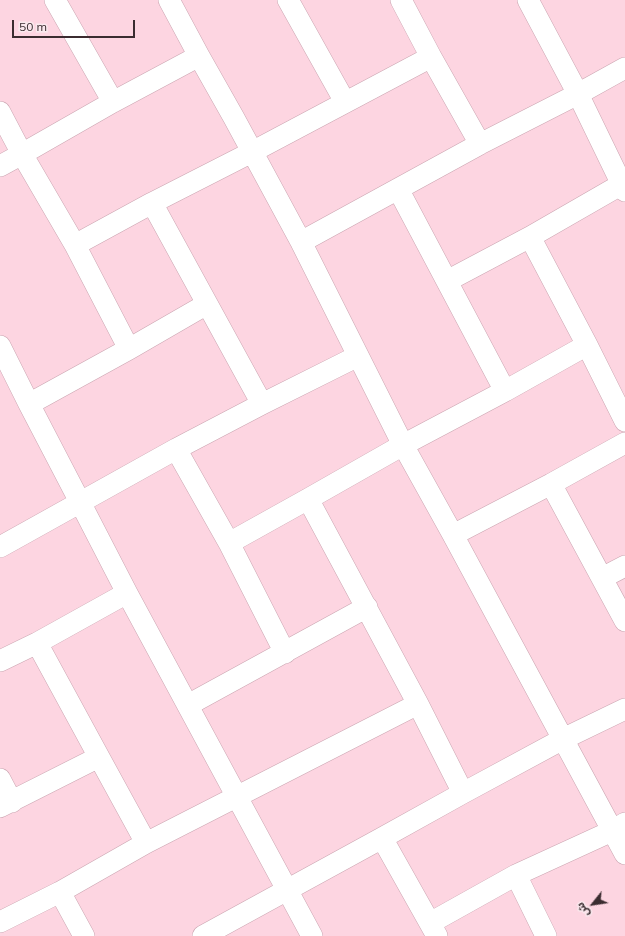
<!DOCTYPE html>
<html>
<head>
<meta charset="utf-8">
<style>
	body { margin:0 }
	#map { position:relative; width:625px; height:936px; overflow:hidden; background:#fdd5e1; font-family:Mulish,"Noto Sans Arabic",sans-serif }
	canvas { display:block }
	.north { position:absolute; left:573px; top:884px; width:40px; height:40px; -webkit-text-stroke:3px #fae9ee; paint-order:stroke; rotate:240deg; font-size:11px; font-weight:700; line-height:16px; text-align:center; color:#3b2c30 }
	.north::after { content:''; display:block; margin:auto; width:14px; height:18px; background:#3b2c30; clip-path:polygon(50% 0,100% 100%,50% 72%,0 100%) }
	.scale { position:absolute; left:12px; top:20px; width:123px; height:18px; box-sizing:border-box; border:2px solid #3b2c30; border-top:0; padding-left:5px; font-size:12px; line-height:14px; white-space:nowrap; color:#3b2c30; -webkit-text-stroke:3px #fae9ee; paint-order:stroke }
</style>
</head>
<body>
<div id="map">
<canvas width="625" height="936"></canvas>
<div class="north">ش</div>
<div class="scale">50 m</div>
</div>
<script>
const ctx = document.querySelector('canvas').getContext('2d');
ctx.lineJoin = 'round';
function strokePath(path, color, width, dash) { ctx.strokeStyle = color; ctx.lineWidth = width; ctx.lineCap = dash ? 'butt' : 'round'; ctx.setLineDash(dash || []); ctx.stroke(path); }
const minor = new Path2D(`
	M55 0 113 102
	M169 0 199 56 234 118 301 242 403 445 453 535 625 854
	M288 0 345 102
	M401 0 431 57 480 144
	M528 0 578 94 625 191
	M0 112 22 154 75 245 129 349
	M0 166 22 154 113 102 199 56
	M398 189 505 391
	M152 203 262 404
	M530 237 587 345 625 421
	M301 242 480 144 578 94 625 68
	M75 245 152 203 252 152 431 57
	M447 281 530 237 622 184
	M0 346 29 404 80 502 127 593 312 936
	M29 404 129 349 207 304
	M176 449 229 543 285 653
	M551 484 625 621
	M308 499 418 704 463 793
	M453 535 551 484 625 443
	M229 543 308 499 403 445 505 391 587 345
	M0 547 176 449 262 404 358 356
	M602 578 625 566
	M37 643 99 757 146 843
	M0 661 37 643 127 593
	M188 705 367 607
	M0 779 12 802
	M0 807 99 757
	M382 838 437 936
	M516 875 546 936
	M60 892 84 936
	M0 922 60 892 146 843 418 704
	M430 923 516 875 612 831 625 823
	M203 936 382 838 463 793 563 739 625 709`);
strokePath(minor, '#cba5b1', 22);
strokePath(minor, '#fff', 21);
</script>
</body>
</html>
